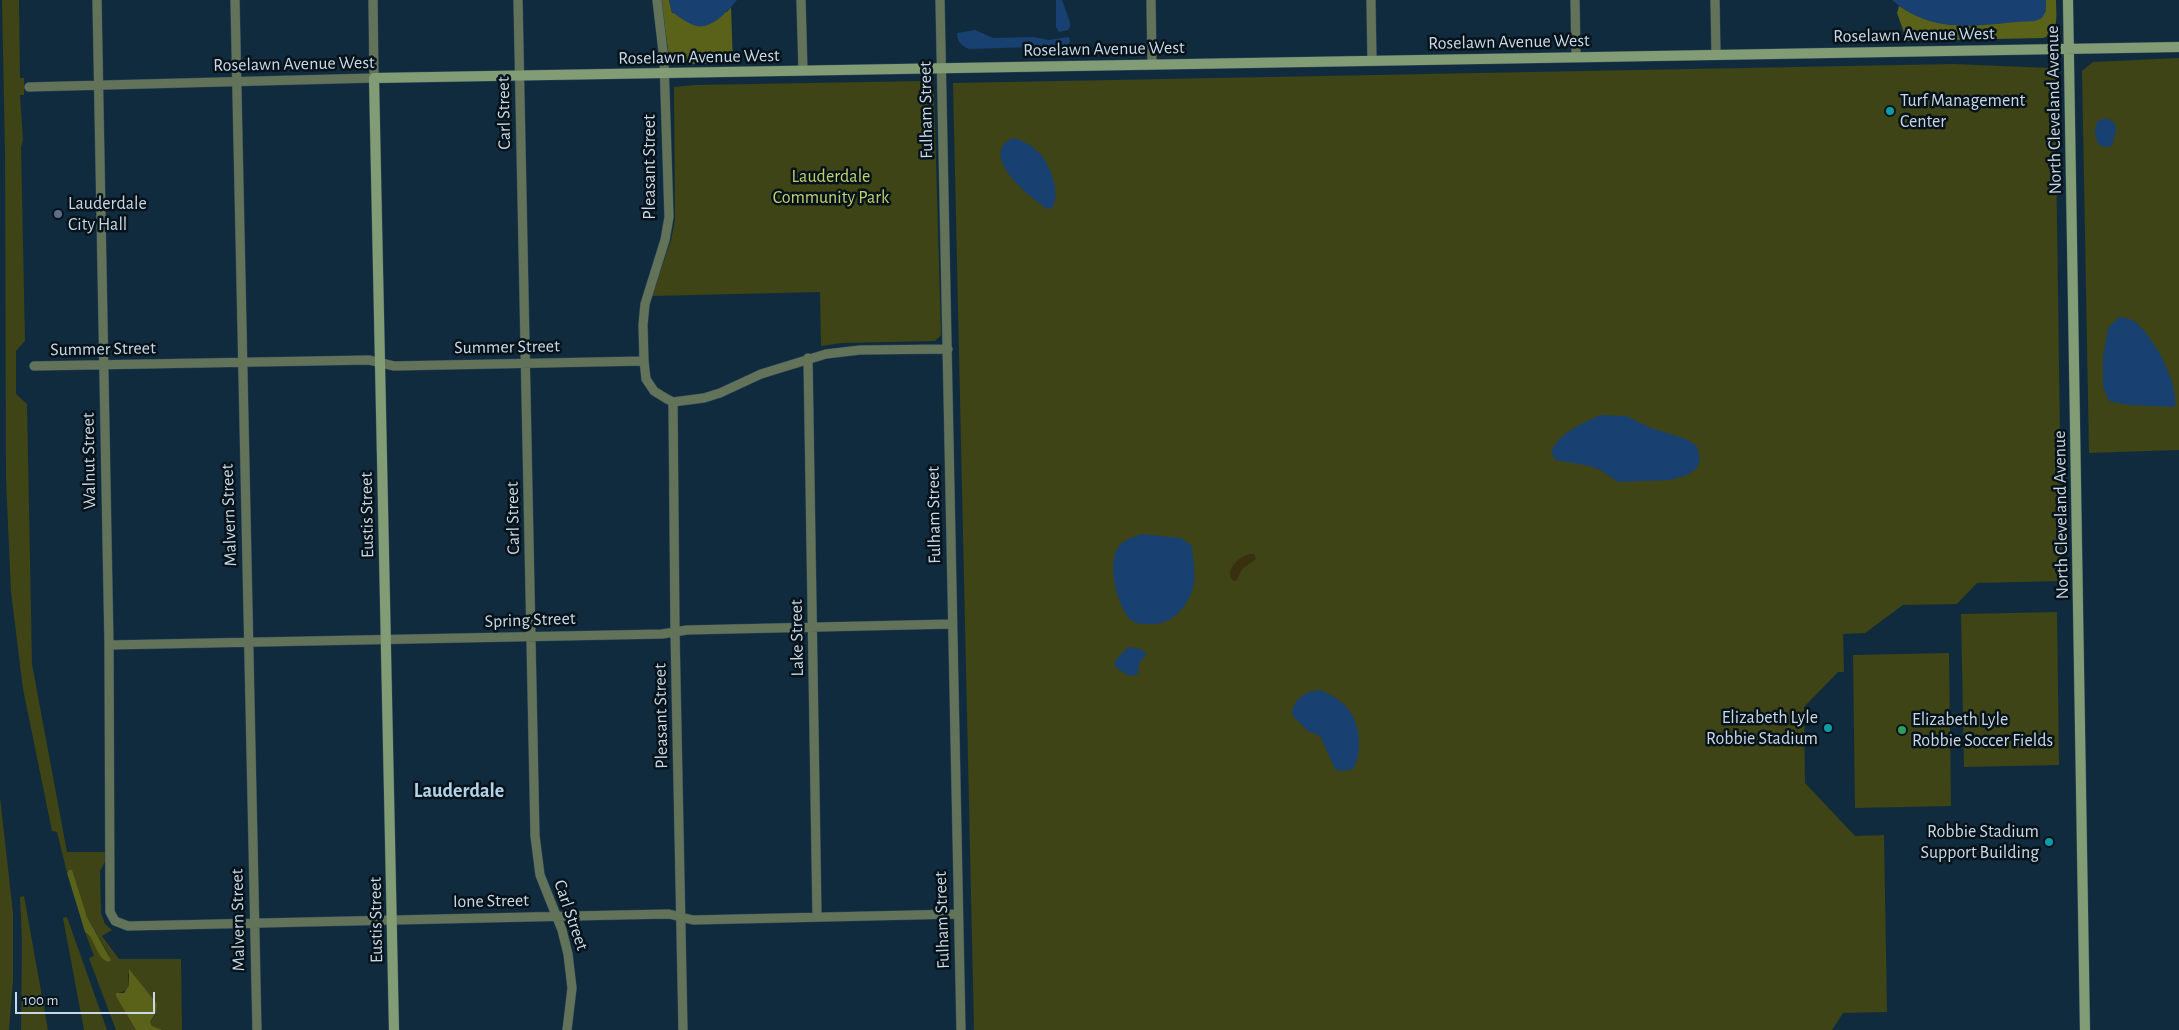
<!DOCTYPE html>
<html>
<head>
<meta charset="utf-8">
<style>
	body { margin:0 }
	#map { position:relative; width:2179px; height:1030px; overflow:hidden; background:#102b3d; font-family:"Alegreya Sans",sans-serif }
	canvas { display:block }
	.scale { position:absolute; left:15px; top:992px; width:140px; height:22px; box-sizing:border-box; border:2px solid #c9d8e4; border-top:0; padding-left:6px; font-size:15px; line-height:18px; white-space:nowrap; color:#c9d8e4; -webkit-text-stroke:4px #07131b; paint-order:stroke }
</style>
</head>
<body>
<div id="map">
<canvas width="2179" height="1030"></canvas>
<div class="scale">100 m</div>
</div>
<script>
const ctx = document.querySelector('canvas').getContext('2d');
ctx.lineJoin = 'round';
function fill(path, color) { ctx.fillStyle = color; ctx.fill(path, 'evenodd'); }
function strokePath(path, color, width, dash) { ctx.strokeStyle = color; ctx.lineWidth = width; ctx.lineCap = dash ? 'butt' : 'round'; ctx.setLineDash(dash || []); ctx.stroke(path); }
function drawText(font, color, halo, rows, align = 'center') {
  ctx.font = font + ' "Alegreya Sans",sans-serif'; ctx.lineWidth = 5; ctx.setLineDash([]); ctx.textBaseline = 'middle'; ctx.strokeStyle = halo; ctx.fillStyle = color; for (const [text, x, y, turn = 0] of rows) {
    ctx.save(); ctx.translate(x, y); ctx.rotate((+turn || 0) * Math.PI / 180); ctx.textAlign = isNaN(turn) ? turn : align; if (halo) ctx.strokeText(text, 0, 0); ctx.fillText(text, 0, 0); ctx.restore();
  }
}
fill(new Path2D(`
	M2 0H19L20 78H24V95H20L23 140 21 147 25 341 16 351V394L27 404 32 664 67 852H106V860L100 871 101 913 105 924 112 930 102 936 119 959H181L182 1030H163L152 1026 150 1022 155 1015 128 973 129 986 127 990 116 994 136 1030H116L90 961 89 958 94 956 85 932 110 957 87 917 68 870 67 873 57 832 52 831 23 689 11 592 6 479 5 153Z
	M2179 58V450L2089 453 2082 71 2093 62Z
	M1953 64 2050 68 2055 77 2062 581 1977 583 1957 604 1903 605 1865 633 1843 634 1844 672H1838L1804 707 1805 783 1855 836 1884 835 1887 1012 1843 1013 1832 1030H974L953 83Z
	M923 81 932 83 934 92 941 335 935 341 842 343 821 346 820 292 652 296 671 240 675 220 674 87 695 85Z
	M2057 612 2059 765 1964 767 1961 614Z
	M1949 653 1951 806 1855 808 1853 655Z
	M0 797 13 913V981L9 1030H0Z
	M24 896 48 1030H21L22 942 20 897Z
	M67 917 107 1030H84L63 918Z`), '#3e4415');
fill(new Path2D(`
	M661 0H669L672 13 727 12 731 7 733 64H672L669 57Z
	M2046 0H2056C2056 15 2060 33 2043 38L1907 41 1897 13 1899 6C1947 37 1994 25 2046 10Z
	M69 870H72L87 917 111 960 109 962C96 959 96 939 85 932L67 873Z
	M129 969 157 1004 156 1012 150 1022 152 1026 163 1030H136L116 996V993H124L129 986Z`), '#5a621a');
fill(new Path2D(`
	M1249 554H1254L1256 559 1242 569 1237 580 1233 581C1224 570 1238 558 1249 554Z`), '#38300f');
fill(new Path2D(`
	M669 0H737C728 11 710 32 693 25 686 22 679 17 672 12Z
	M1056 0H1062L1070 22V27L1068 30 1059 32 1056 27Z
	M1892 0H2046V11L2042 18 2035 21C1982 23 1936 38 1892 0Z
	M975 30 993 38 1034 37 1049 40 1069 37 1070 41 1069 44 1064 46 969 49C961 46 957 41 957 33Z
	M2100 119H2108L2115 123 2116 131 2112 146 2106 147 2099 145C2095 136 2092 127 2100 119Z
	M1013 138C1023 140 1036 148 1042 156 1051 168 1061 194 1052 208L1048 209C1031 199 976 154 1013 138Z
	M2119 317C2124 318 2129 318 2134 321 2153 335 2179 383 2175 407L2128 405 2109 401 2103 386V357L2108 328Z
	M1600 415 1626 416 1651 428 1686 439 1697 446 1700 461 1696 469 1687 475 1670 480 1618 482 1602 471 1590 466 1555 460 1551 451C1562 431 1580 425 1600 415Z
	M1142 534 1181 538 1192 546C1193 560 1197 578 1192 591 1187 607 1171 624 1154 624 1147 624 1138 625 1132 621 1117 608 1106 562 1119 546 1125 539 1134 537 1142 534Z
	M1128 647 1141 649 1147 654 1139 663 1138 674C1129 679 1122 671 1115 667V661Z
	M1320 690C1345 700 1358 715 1359 743 1359 753 1358 761 1353 769L1342 771 1335 769 1320 736 1308 731 1292 715C1293 699 1305 691 1320 690Z`), '#184071');
const street = new Path2D(`
	M97 0 109 645 110 912 115 921 128 926 619 915 669 914 693 920 958 914
	M235 0 257 1030
	M518 0 535 836 540 875 562 930 568 954 572 988 567 1030
	M657 0 664 60 669 217 665 240 645 304 643 325 644 361 646 379 654 391 667 399 673 402 704 398 720 393 761 374 826 354 860 350 948 349
	M801 0 803 71
	M940 0 961 1030
	M1151 0 1152 64
	M1371 0 1372 61
	M1575 0 1576 57
	M1715 0 1716 54
	M29 87 374 78 373 0
	M808 358 817 917
	M34 366 369 360 394 366 644 361
	M673 402 675 632 683 1030
	M109 645 662 634 687 630 952 624`);
const secondary = new Path2D(`
	M2068 0 2085 1030
	M394 1030 374 78 2179 47`);
strokePath(street, '#2e4758', 10);
strokePath(secondary, '#2e4758', 11);
strokePath(street, '#62735a', 9);
strokePath(secondary, '#829d75', 10);
for (const [x, y, r, color] of [
	[1890,111,5,"#0f9aa8"],
	[58,214,5,"#5c6f8a"],
	[1828,728,5,"#0f9aa8"],
	[1902,730,5,"#2e9e5b"],
	[2049,842,5,"#0f9aa8"]
]) { const dot = new Path2D(); dot.arc(x, y, r, 0, 2 * Math.PI); ctx.fillStyle = color; ctx.fill(dot); strokePath(dot, '#07131b', 2); }
drawText('18px', '#c9d8e4', '#07131b', [
	["Roselawn Avenue West",1914,35,-1],
	["Roselawn Avenue West",1509,42,-1],
	["Roselawn Avenue West",1104,49,-1],
	["Roselawn Avenue West",699,57,-1],
	["Roselawn Avenue West",294,64,-1],
	["Fulham Street",926,110,-91],
	["North Cleveland Avenue",2054,110,-91],
	["Carl Street",504,113,-91],
	["Pleasant Street",650,167,-90],
	["Summer Street",507,347,-1],
	["Summer Street",103,349,-1],
	["Walnut Street",89,461,-91],
	["Malvern Street",229,515,-92],
	["Eustis Street",367,515,-91],
	["Fulham Street",934,515,-91],
	["North Cleveland Avenue",2061,515,-91],
	["Carl Street",513,518,-91],
	["Spring Street",530,620,-2],
	["Lake Street",797,638,-91],
	["Pleasant Street",661,716,-91],
	["Ione Street",491,901,-1],
	["Carl Street",571,915,71],
	["Malvern Street",238,920,-91],
	["Eustis Street",376,920,-91],
	["Fulham Street",942,920,-92]
]);
drawText('18px', '#c9d8e4', '#07131b', [
	["Turf Management",1900,101],
	["Center",1900,122],
	["Lauderdale",68,204],
	["City Hall",68,225],
	["Elizabeth Lyle",1818,718,"right"],
	["Robbie Stadium",1818,739,"right"],
	["Elizabeth Lyle",1912,720],
	["Robbie Soccer Fields",1912,741],
	["Robbie Stadium",2039,832,"right"],
	["Support Building",2039,853,"right"]
], 'left');
drawText('18px', '#c3d06d', '#07131b', [
	["Lauderdale",831,177],
	["Community Park",831,198]
]);
drawText('bold 20px', '#b2d2e9', '#07131b', [
	["Lauderdale",459,791]
]);
</script>
</body>
</html>
